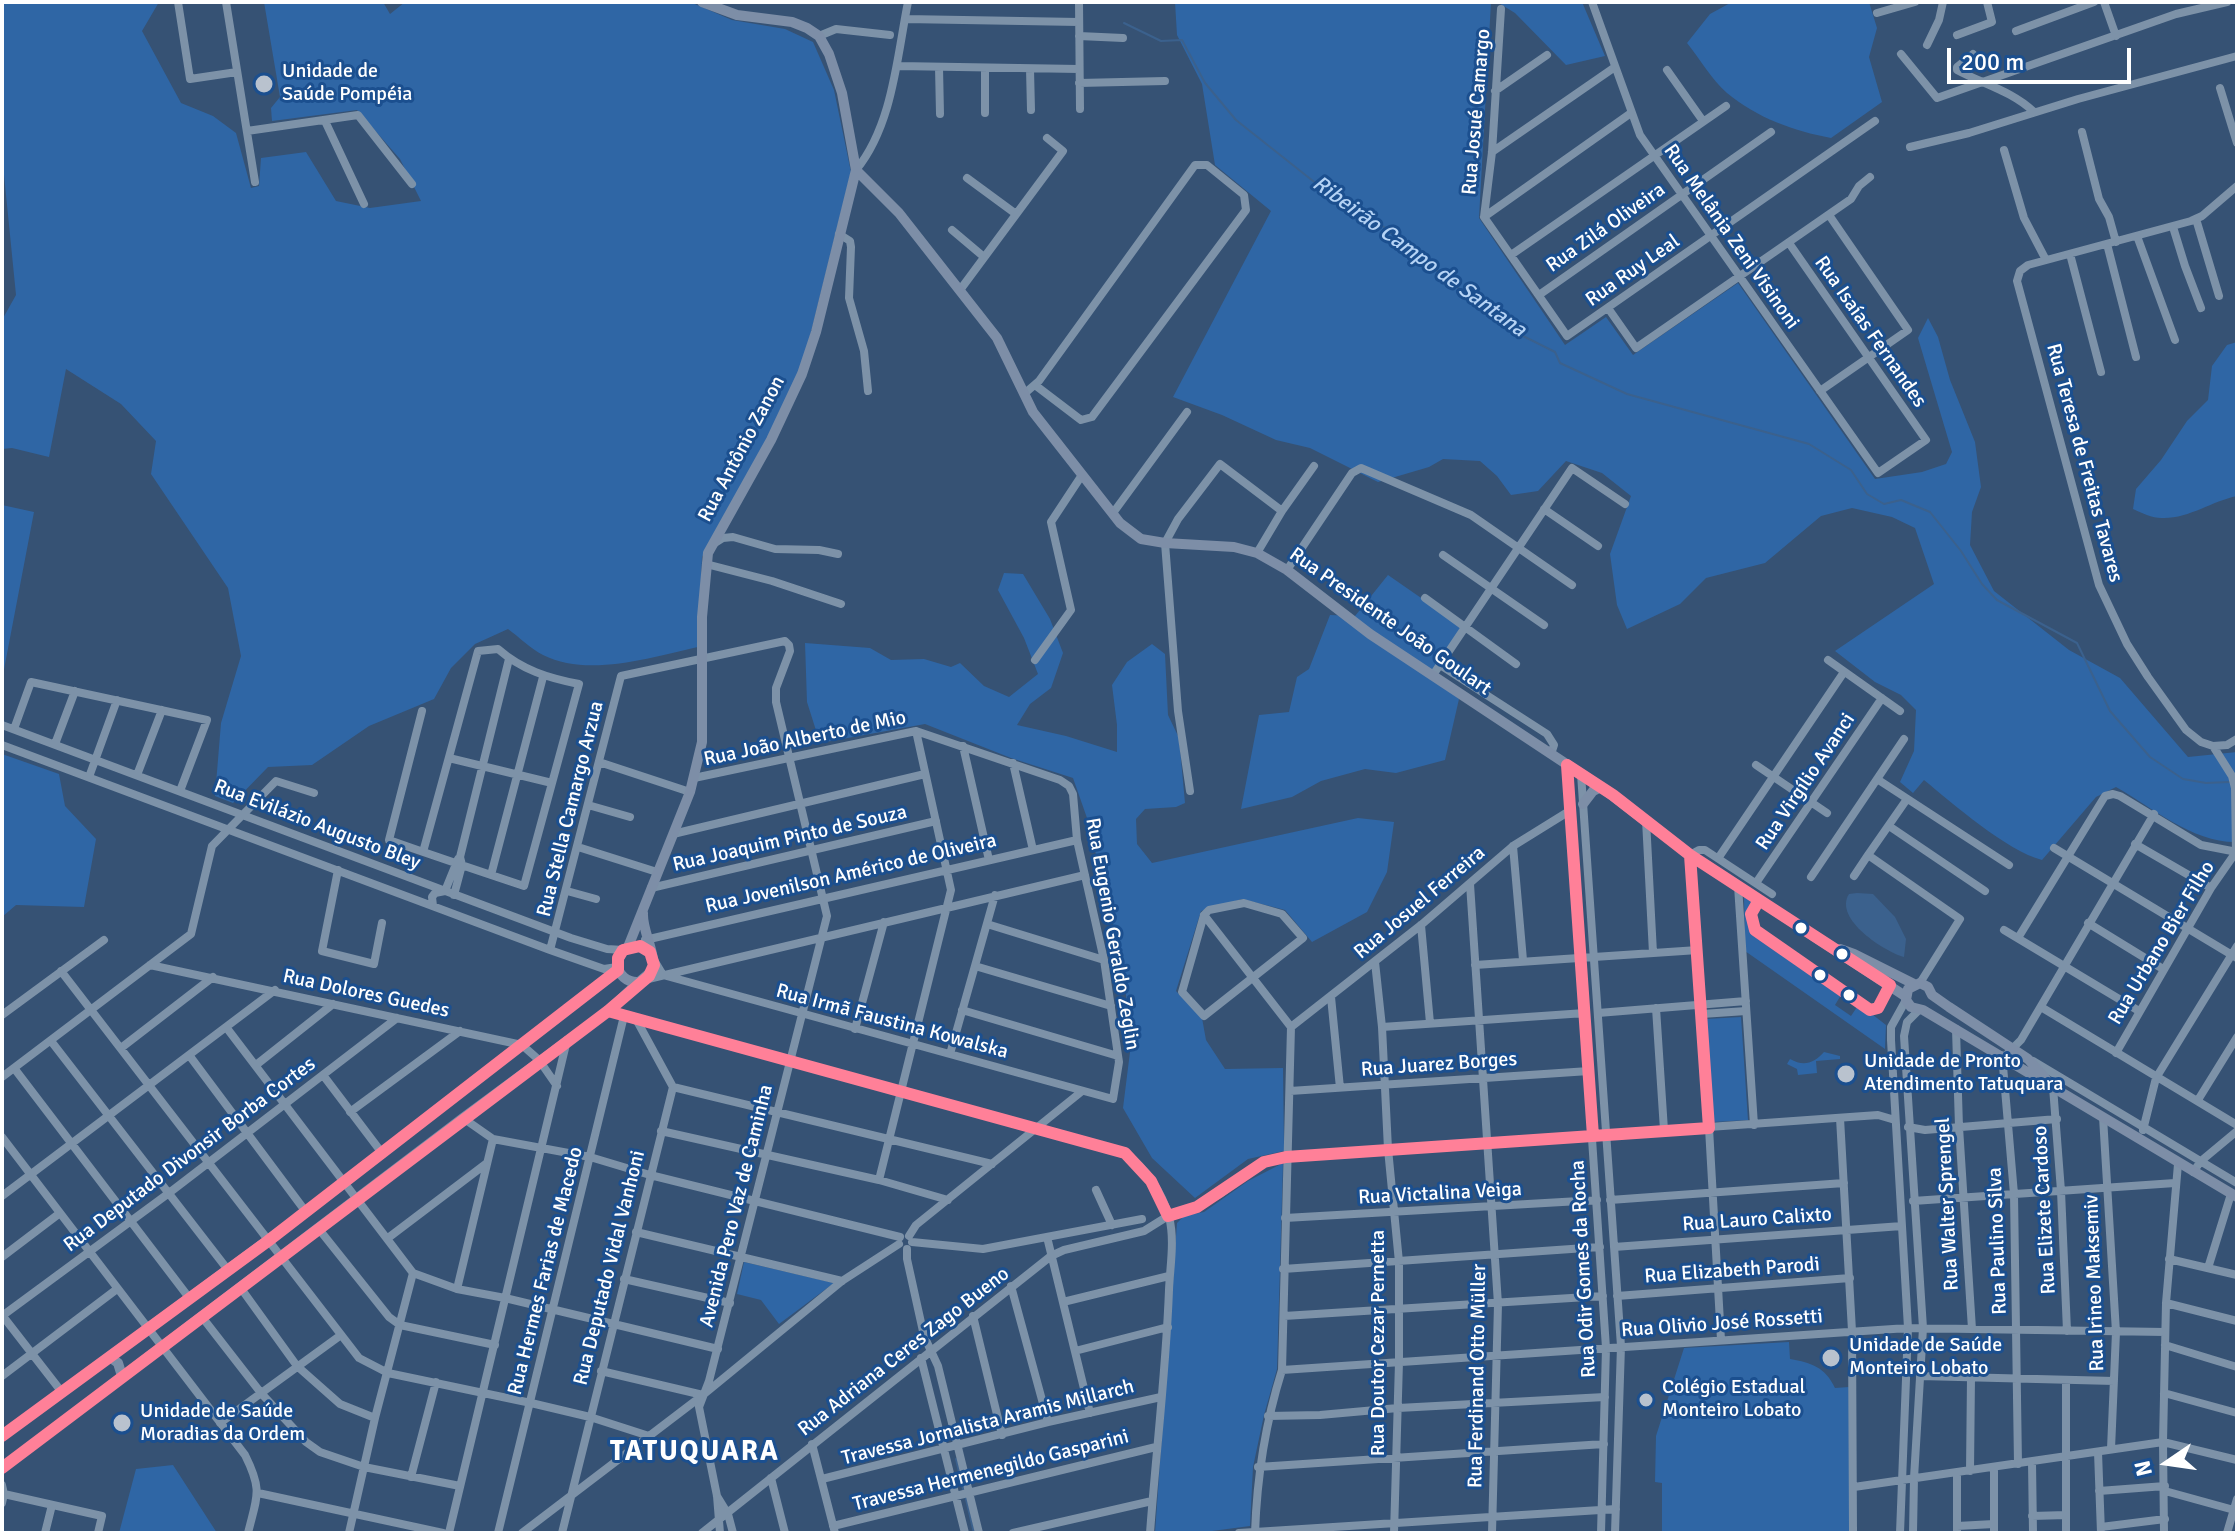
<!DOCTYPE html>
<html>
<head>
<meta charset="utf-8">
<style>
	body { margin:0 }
	#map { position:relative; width:2239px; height:1535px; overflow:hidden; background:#365274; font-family:Signika,sans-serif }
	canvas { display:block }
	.frame { position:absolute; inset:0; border:4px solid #fff; pointer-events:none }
	.north { position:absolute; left:2127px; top:1423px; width:80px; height:80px; -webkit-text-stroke:6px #1b4f8f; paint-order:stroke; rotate:257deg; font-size:22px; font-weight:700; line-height:32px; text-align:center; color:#fff }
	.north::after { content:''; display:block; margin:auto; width:28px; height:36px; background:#fff; clip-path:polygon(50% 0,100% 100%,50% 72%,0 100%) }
	.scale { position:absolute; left:1947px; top:48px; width:184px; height:36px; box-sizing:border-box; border:4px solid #fff; border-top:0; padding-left:10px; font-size:24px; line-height:28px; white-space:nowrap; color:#fff; -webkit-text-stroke:6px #1b4f8f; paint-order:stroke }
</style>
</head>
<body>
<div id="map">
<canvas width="2239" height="1535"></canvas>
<div class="frame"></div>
<div class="north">N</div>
<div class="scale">200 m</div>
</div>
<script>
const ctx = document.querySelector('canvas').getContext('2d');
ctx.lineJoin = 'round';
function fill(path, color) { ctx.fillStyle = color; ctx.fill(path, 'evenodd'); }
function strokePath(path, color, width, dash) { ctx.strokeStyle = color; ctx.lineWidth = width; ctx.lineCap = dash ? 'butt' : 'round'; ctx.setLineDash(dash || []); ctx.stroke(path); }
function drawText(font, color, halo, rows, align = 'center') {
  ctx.font = font + ' Signika,sans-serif'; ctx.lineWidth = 6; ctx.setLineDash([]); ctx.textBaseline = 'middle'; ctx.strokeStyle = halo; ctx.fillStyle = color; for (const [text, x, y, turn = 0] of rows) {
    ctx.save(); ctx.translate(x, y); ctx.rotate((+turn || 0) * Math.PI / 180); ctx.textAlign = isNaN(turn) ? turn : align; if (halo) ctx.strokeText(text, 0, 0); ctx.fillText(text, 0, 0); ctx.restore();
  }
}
fill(new Path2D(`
	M2 2H159L142 31 181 103 213 116 236 133 251 188 259 186 261 158 306 152 336 201 370 208 421 201 400 159 357 110 272 121 271 108 280 97 264 2H383L390 14 405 2H690L732 20 785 29 813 42 834 90 851 172 804 360 768 437 702 557 698 647C652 657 588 678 543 655 531 649 519 637 508 629L475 644 451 668 434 699 369 726 312 765 268 767 233 803 215 796 221 723 241 656 228 588 151 474 156 441 121 404 66 369 49 457 12 448 2 449V320L16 295 2 155Z
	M1175 2H1491L1479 218 1565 345 1606 317 1633 355 1738 283 1875 479 1922 472 1946 464 1952 452 1918 338 1928 318 1938 337 1950 380 1975 442 1981 487 1972 512 1970 545 1994 591 2069 650 2120 678 2188 757 2237 752V842C2193 843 2153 808 2116 787L2096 797 2042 860C2007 851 1952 803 1924 780L1913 793 1900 782 1914 751 1916 710 1901 695 1875 682 1835 651 1934 584 1915 528 1892 517 1852 508 1821 516 1765 563 1706 578 1680 604 1627 629 1617 605 1610 554 1631 496 1602 473 1566 461 1538 491 1511 495 1497 476 1480 461 1443 459 1429 467 1378 482 1310 448 1276 440 1222 415 1173 397 1271 211 1215 165 1202 84 1177 35Z
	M1497 2H1582L1605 56 1566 65 1515 13Z
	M1732 2H1869L1877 28 1869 57 1882 102 1831 138C1794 131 1757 118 1727 93 1712 80 1700 59 1687 43L1710 14Z
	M2237 342V496C2212 501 2190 518 2164 518 2154 519 2142 513 2133 509L2136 489 2161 460 2187 421 2208 400 2212 366 2227 345Z
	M2 505 34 512 2 680Z
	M1004 573 1023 574 1050 619 1063 653 1051 688 1030 704 1017 725 1066 736 1117 752V725L1112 685 1127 662 1152 644 1165 654 1168 715 1179 738 1185 803 1176 807 1145 809 1136 819 1137 844 1152 863 1358 818 1394 822 1387 872 1367 912 1312 942 1285 910 1242 899 1201 911 1176 991 1202 1018 1206 1040 1225 1069 1283 1068 1284 1151 1248 1159 1195 1198 1152 1158 1123 1108 1132 1036 1119 948 1087 818 1073 778 1011 758 925 724 820 743 807 702 805 643 870 648 891 660 924 659 951 667 960 663 984 686 1009 697 1038 674 1024 638 998 590Z
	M1388 575 1463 627 1431 674 1459 699 1445 760 1396 773 1365 769 1321 781 1292 797 1241 809 1259 715 1289 712 1297 677 1309 669 1330 615 1355 616Z
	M2 754 59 774 65 806 96 839 84 907 16 905 2 917Z
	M1744 897 1755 902 1749 918 1753 935 1841 995 1835 1005 1851 1016 1859 1004 1886 1025 1885 1049 1745 951Z
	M1741 1017 1748 1120 1713 1122 1706 1019Z
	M1824 1052 1840 1056V1059L1816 1061 1817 1073 1798 1075 1797 1069 1787 1064 1790 1059C1804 1067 1814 1063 1824 1052Z
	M1283 1163 1277 1369 1264 1415 1253 1467 1250 1526 1197 1533H1155L1177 1223 1184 1216 1204 1212 1248 1181Z
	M744 1262 834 1283 779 1324 761 1300 737 1294Z
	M1789 1342 1790 1359C1812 1363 1825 1367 1835 1388L1849 1387 1850 1533H1662V1483L1655 1482 1656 1436 1684 1348Z
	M173 1465 217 1533H119L136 1469Z`), '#2f66a5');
fill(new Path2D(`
	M1857 893 1873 894 1895 917 1906 939 1904 957C1885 952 1833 919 1849 894Z`), '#3b618d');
strokePath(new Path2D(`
	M1124 23 1161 41 1182 40 1205 83 1236 120 1313 181 1384 227 1505 327 1555 352 1560 363 1627 394 1809 444 1851 470 1867 494 1884 504 1901 500 1930 512 1961 551 1982 584 1997 600 2077 643 2110 711 2150 757 2183 779 2206 783 2229 782
	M956 1459 963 1489
	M965 1495 974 1533`), '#3b618d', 2);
strokePath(new Path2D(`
	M178 2 190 79 237 72
	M226 2 255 182
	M1079 2 1080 109
	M1592 2 1640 135 1878 473 1926 440 1789 243
	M2104 2 2116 36
	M1501 9 1492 152 1484 217 1567 336 1875 121
	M1877 13 1915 2
	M905 19 1079 22
	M2016 31 2094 2
	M1957 35 1992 22 1987 2
	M819 36 836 29 890 35
	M1079 36 1123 38
	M1927 45 1939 20 1943 2
	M1901 54 1937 98 2176 14 2227 2
	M1973 54 1957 67V70C1983 84 2012 91 2034 112
	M898 66 1079 69
	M939 67 940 114
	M1030 69 1031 110
	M1667 70 1703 121
	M1079 83 1165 81
	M2220 88 2237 143
	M1495 91 1547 55
	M985 113V69
	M325 121 364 204
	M247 131 358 115 412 184
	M2082 132 2099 199 2109 217 2116 242
	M1910 147 1969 133 2078 99 2237 56
	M2004 150 2024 218 2046 260
	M1492 152 1615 67
	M856 170C893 125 897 56 908 2
	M967 178 1016 214
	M1484 217 1631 113
	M2196 219 2219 296
	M2173 227 2185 266 2201 308
	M952 230 984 257
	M839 234 850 241 851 247 849 298 864 351 868 391
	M2137 236 2175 340
	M2107 244 2136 357
	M2070 254 2101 372
	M1511 255 1726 106
	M960 290 1063 151 1047 138
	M1539 295 1771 132
	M1608 308 1636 348 1851 199 1859 186 1870 177
	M1820 391 1908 330 1829 215
	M1024 394 1039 381 1195 165H1207L1244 195 1246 210 1092 417 1081 420 1035 385
	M1544 509 1598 546
	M1113 513 1187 412
	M712 545 723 538 733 537 775 549 819 550 838 554
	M1257 553 1282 511 1314 466
	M1443 555 1544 625
	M706 564 772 581 841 604
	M1287 570 1352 473 1361 468 1471 515 1572 585
	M1425 598 1516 664
	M1035 660 1071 610 1051 522 1082 475
	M1828 660 1900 711
	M1440 665 1547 734 1554 745 1551 754
	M1433 675 1572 468 1625 504
	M422 711 389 840C434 856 479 871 524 886L579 684C548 678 522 670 498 649L478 651 423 852
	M2 725 571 938 607 949 623 950
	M14 729 31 682 207 720 180 791
	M55 744 75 691
	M2 745 550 950 604 969 617 967
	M963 746 989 860
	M2213 746 2227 745 2237 739
	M449 758 552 783
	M599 762 690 792
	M1013 763 1033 850
	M1567 765 1606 1348 1601 1533
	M1756 765 1827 813
	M1581 774 1621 1346 1615 1533
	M137 775 162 710
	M89 777 117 700
	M1877 779 2009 865
	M1190 791 1178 711 1165 543 1178 519 1220 464 1282 511
	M1907 799 1868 855 1960 919 1920 983
	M588 805 630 817
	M1646 820 1653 953
	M1889 826 1985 891
	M673 834 925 774
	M2135 844 2211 888
	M1513 846 1523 960
	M578 847 657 872
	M2054 848 2237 958
	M2236 852 2235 788 2232 776 2213 746 2201 742 2186 730 2148 677 2127 644 2099 585 2017 281 2020 271 2028 265 2191 221 2202 216 2237 186
	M1719 857 1844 672
	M338 870 322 951 374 964 382 923
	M491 875 543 677
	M1854 876 1868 855
	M1811 877 1904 739
	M1756 883 1882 698
	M1470 884 1498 1304 1492 1533
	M1738 886 1754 1125
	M651 888 936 821
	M567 891 596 899
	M454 895 462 865 460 857 509 659
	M1244 903 1282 914 1303 938 1204 1016 1182 992 1204 915 1209 910Z
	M433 906 432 897 435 893 445 891 458 859
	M1204 915 1291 1027 1282 1370C1265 1424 1257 1476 1255 1533
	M2088 923 2163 969
	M987 924 1104 960
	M1421 925 1430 1023
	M2004 930 2139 1011
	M2018 938 2105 796 2113 794 2120 796 2201 845 2237 852
	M645 940 1077 840
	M550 950 621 676 785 641 789 645 790 651 776 688V702L827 916 709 1381 699 1407 717 1496 720 1533
	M654 960 663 975 1113 1099 1119 1062 1104 960 1077 840 1073 794 1069 786 1060 780 916 731 694 778
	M1375 962 1382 1027 1388 1149 1399 1262V1362L1394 1533
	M150 965 522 1045 539 1060 557 1086
	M1475 965 1698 950
	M975 966 1111 1006
	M61 971 359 1358 388 1373 531 1403 590 1417 649 1436
	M644 980 1085 875
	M1331 997 1340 1088
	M2041 1007 2237 1125
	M1656 1008 1664 1130
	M962 1010 1118 1056
	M608 1011 1125 1153C1146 1168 1162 1192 1169 1217 1175 1240 1170 1266 1169 1290 1166 1371 1156 1452 1150 1533
	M1598 1013 1746 1001
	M1702 1014 1746 1011
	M2 1015 104 940
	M226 1027 413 1273 457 1289 505 1298 718 1349
	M1291 1027 1421 925 1513 846 1571 810
	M1382 1027 1585 1013
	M855 1029 884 922
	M1956 1029 1959 1127 1972 1329
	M51 1041 228 1270
	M121 1048 213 977
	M2116 1053 2211 888 2236 852
	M950 1054 995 895
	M189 1055 306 1212
	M1999 1055 2005 1056 2021 1040 2154 814
	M2033 1061 2237 1183
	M256 1065 333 1004
	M2003 1066 2014 1194 2018 1464
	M14 1068 190 1299
	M323 1075 382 1153
	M2 1077 191 934 212 846 276 781 314 793
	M673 1087 992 1164
	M2053 1087 2061 1191 2067 1331
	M1290 1091 1589 1071
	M2198 1100 2237 1037
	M350 1112 460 1031
	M2103 1117 2116 1332 2111 1449
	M463 1118 493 1139 590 1157 650 1175 900 1237
	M1840 1118 1852 1331 1853 1533
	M1908 1127 1925 1130 2057 1119
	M2143 1130 2156 1078 2237 946
	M661 1131 879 1180 948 1200
	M2 1137 245 1455C263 1491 257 1496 248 1533
	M2193 1172 2201 1161 2237 1131
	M879 1180 951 890 916 731
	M1096 1190 1112 1225
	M2 1196 275 990
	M1610 1200 1844 1183
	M1913 1201 2175 1183
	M1285 1218 1597 1200
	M318 1228 389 1317 400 1325 495 1345
	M636 1232 842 1281
	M909 1236 916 1225 1081 1092
	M1047 1237 1090 1413
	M388 1238 487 1163
	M912 1242 983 1249 1142 1219
	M1614 1247 1902 1226
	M907 1249V1259L924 1336 938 1366 979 1533
	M2 1257 60 1213
	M2169 1259 2237 1275
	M2208 1268 2231 1194
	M1283 1269 1600 1247
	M624 1279 730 1303
	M1011 1286 1048 1422
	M240 1287 297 1366 340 1404 375 1418
	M457 1289 493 1139
	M1617 1296 1850 1278
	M1063 1302 1169 1276
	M2166 1303 2237 1321
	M2 1315 61 1391
	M2 1316 169 1193 397 1018
	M973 1316 1002 1435
	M1284 1316 1603 1296
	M202 1317 261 1393 306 1442 320 1452 364 1467 460 1486
	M1721 1340 1709 1128 1690 855 1699 850H1705L1772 894
	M2165 1345 2237 1367
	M1075 1351 1168 1327
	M921 1358 965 1533
	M1282 1370 1908 1328 2165 1332
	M601 1371 703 1395
	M2 1376 117 1289
	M1920 1376 2114 1381
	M2066 1380V1533
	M2164 1393 2237 1413
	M1268 1416 1320 1415 1398 1408 1605 1397
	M220 1423 341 1335
	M812 1444 835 1533
	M2098 1452 2101 1533
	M2032 1462 2033 1533
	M1258 1467 1604 1444
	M1994 1467V1533
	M1970 1471 1971 1377
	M411 1477 436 1382
	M771 1478 785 1533
	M822 1479 1048 1422 1161 1397
	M2 1485 4 1494 2 1503
	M1854 1487 2163 1442 2237 1460
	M2099 1491 2165 1486
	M2165 1491 2234 1510
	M258 1493 443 1533
	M4 1494 102 1516 98 1533
	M717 1496 728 1514 733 1533
	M2032 1516 2066 1515
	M833 1526 1156 1447
	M1957 1526 1994 1524
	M2101 1527 2165 1519
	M45 1533 52 1505
	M349 1533 375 1418 413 1273
	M449 1533 567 1040
	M498 1533 624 1016
	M522 1533 703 1395 842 1281 899 1244
	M562 1533 673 1087 636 1019
	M702 1533 1051 1256 1064 1250 1144 1231 1168 1216 1197 1207 1220 1194 1264 1162 1286 1157 1878 1115 1895 1120
	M1013 1533 1152 1501
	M1239 1533 1616 1509
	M1900 1533 1908 1328 1891 1040V1027L1906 1000
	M1913 1533 1914 1478 1923 1328 1904 1036 1907 1022 1919 1010
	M1957 1533V1472
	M2164 1533 2163 1442 2166 1303 2178 1164
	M2227 1533 2237 1499`), '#7d92a8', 8);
strokePath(new Path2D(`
	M856 170 899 213 997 338 1033 412 1120 523 1141 539 1165 543 1234 547 1257 553 1287 570 1370 634 1601 787 1690 855 1905 996
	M1583 804 1593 791 1601 787
	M643 913C642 932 657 953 652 971L639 982C627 983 618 975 617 963L623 950 640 946 650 952
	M628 947 690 792 702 742V617L708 553 771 440 802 374 816 332 856 170 842 93 829 54 819 36 807 28 792 22 737 15 702 2
	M1840 949 1854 954 1914 984
	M2053 1087 2028 1059 1949 1007 1932 995 1928 987 1920 983 1908 989 1906 1000 1911 1007 1923 1010 2237 1197
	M110 1357 118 1363 122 1376
	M2 1436 306 1212 618 970
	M2 1468 463 1118 608 1011 639 982`), '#7d8ea7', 10);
strokePath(new Path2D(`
	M1567 765 1613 795 1690 855 1759 900
	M1567 765 1593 1136
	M1759 900 1890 985 1878 1008 1870 1010 1755 930 1751 914Z
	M608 1011 1125 1153 1151 1181 1168 1216 1197 1207 1264 1162 1286 1157 1709 1128 1690 855
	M2 1436 268 1241 618 970V958L623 950 640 946 650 952 654 965 649 976 608 1011 2 1468`), '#ff8098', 12);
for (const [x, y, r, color] of [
	[264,84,10,"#b9c2ce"],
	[1801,928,7,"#fff"],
	[1842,954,7,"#fff"],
	[1820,975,7,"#fff"],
	[1849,995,7,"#fff"],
	[1846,1074,10,"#b9c2ce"],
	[1831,1358,10,"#b9c2ce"],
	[1646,1400,8,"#b9c2ce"],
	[122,1423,10,"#b9c2ce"]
]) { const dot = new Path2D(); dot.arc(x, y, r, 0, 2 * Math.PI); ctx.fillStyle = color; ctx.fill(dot); strokePath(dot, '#1b4f8f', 3); }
drawText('20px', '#fff', '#1b4f8f', [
	["Unidade de",282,72],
	["Saúde Pompéia",282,95],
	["Unidade de Pronto",1864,1062],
	["Atendimento Tatuquara",1864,1085],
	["Unidade de Saúde",1849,1346],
	["Monteiro Lobato",1849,1369],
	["Colégio Estadual",1662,1388],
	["Monteiro Lobato",1662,1411],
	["Unidade de Saúde",140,1412],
	["Moradias da Ordem",140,1435]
], 'left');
drawText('20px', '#fff', '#1b4f8f', [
	["Rua Josué Camargo",1477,112,-85],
	["Rua Zilá Oliveira",1606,228,-35],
	["Rua Melânia Zeni Visinoni",1731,237,55],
	["Rua Ruy Leal",1633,271,-35],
	["Rua Isaías Fernandes",1870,332,55],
	["Rua Antônio Zanon",742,449,-62],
	["Rua Teresa de Freitas Tavares",2084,463,75],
	["Rua Presidente João Goulart",1390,622,35],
	["Rua João Alberto de Mio",805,739,-12],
	["Rua Virgílio Avanci",1806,782,-56],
	["Rua Stella Camargo Arzua",571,809,-76],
	["Rua Evilázio Augusto Bley",317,825,21],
	["Rua Joaquim Pinto de Souza",790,839,-13],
	["Rua Jovenilson Américo de Oliveira",851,874,-13],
	["Rua Josuel Ferreira",1420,903,-40],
	["Rua Eugenio Geraldo Zeglin",1112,934,80],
	["Rua Urbano Bier Filho",2162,943,-59],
	["Rua Dolores Guedes",366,994,12],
	["Rua Irmã Faustina Kowalska",892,1022,15],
	["Rua Juarez Borges",1439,1065,-4],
	["Rua Deputado Divonsir Borba Cortes",190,1155,-37],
	["Rua Victalina Veiga",1440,1194,-3],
	["Rua Walter Sprengel",1948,1204,-93],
	["Avenida Pero Vaz de Caminha",737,1206,-76],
	["Rua Elizete Cardoso",2045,1210,-93],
	["Rua Lauro Calixto",1757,1220,-4],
	["Rua Paulino Silva",1998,1241,-92],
	["Rua Deputado Vidal Vanhoni",610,1268,-76],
	["Rua Odir Gomes da Rocha",1584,1269,-93],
	["Rua Hermes Farias de Macedo",546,1271,-76],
	["Rua Elizabeth Parodi",1732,1271,-4],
	["Rua Irineo Maksemiv",2095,1283,-92],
	["Rua Olivio José Rossetti",1722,1324,-4],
	["Rua Doutor Cezar Pernetta",1379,1343,-90],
	["Rua Adriana Ceres Zago Bueno",904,1352,-38],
	["Rua Ferdinand Otto Müller",1478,1376,-89],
	["Travessa Jornalista Aramis Millarch",988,1423,-14],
	["Travessa Hermenegildo Gasparini",991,1471,-14]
]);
drawText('italic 22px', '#b5d3f5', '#1b4f8f', [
	["Ribeirão Campo de Santana",1419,257,36]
]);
ctx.letterSpacing = '2px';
drawText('bold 28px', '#fff', '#1b4f8f', [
	["TATUQUARA",695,1453]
]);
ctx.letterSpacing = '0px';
</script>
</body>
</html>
